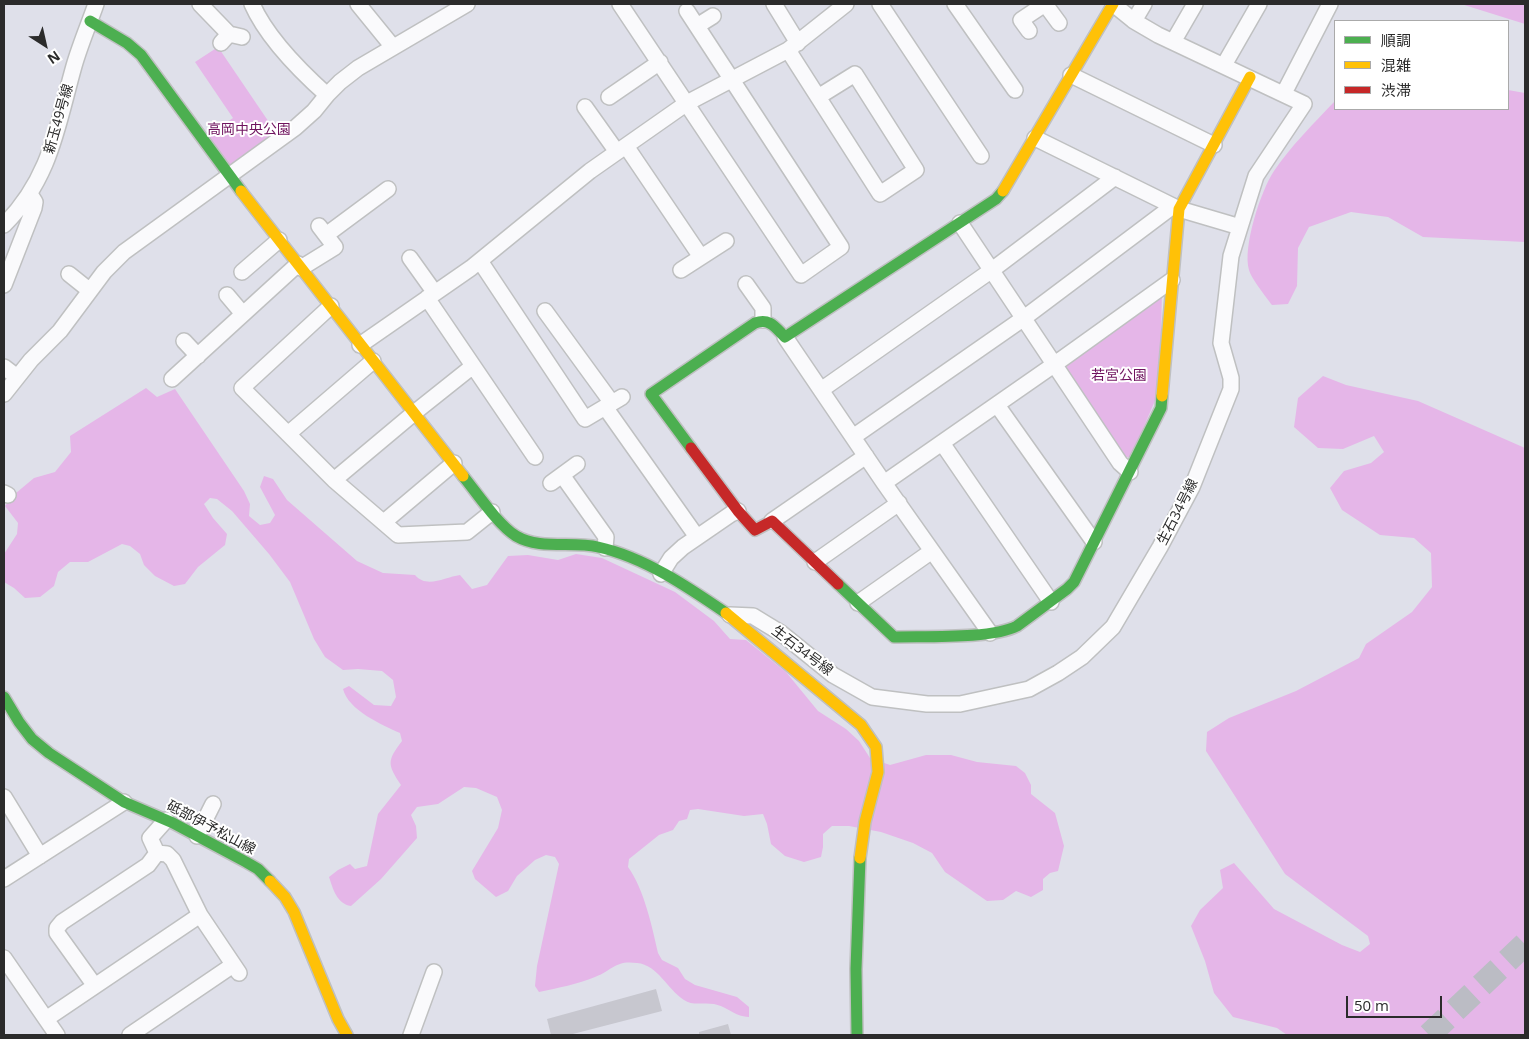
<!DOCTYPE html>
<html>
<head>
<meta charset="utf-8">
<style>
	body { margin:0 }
	#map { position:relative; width:1529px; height:1039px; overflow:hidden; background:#dfe0ea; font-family:"Open Sans","Noto Sans JP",sans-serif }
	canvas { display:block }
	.frame { position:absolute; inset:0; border:5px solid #2b2b2b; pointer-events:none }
	.legend { position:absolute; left:1334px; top:20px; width:175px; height:90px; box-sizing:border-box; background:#fff; border:1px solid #aaa; margin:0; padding:6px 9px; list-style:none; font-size:15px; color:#2b2b2b }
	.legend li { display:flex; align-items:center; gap:10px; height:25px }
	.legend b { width:25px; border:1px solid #aaa }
	.north { position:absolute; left:20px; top:20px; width:50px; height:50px; -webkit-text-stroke:4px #fff; paint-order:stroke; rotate:145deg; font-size:14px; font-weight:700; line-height:20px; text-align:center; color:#2b2b2b }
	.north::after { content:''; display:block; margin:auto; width:18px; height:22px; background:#2b2b2b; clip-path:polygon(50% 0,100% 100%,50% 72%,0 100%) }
	.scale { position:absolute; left:1346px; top:996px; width:96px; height:22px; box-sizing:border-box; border:2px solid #2b2b2b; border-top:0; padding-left:6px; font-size:15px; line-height:18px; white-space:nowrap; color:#2b2b2b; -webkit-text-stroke:4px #fff; paint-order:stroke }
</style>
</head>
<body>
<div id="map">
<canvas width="1529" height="1039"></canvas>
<div class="frame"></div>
<ul class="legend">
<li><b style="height:6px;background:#4caf50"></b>順調</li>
<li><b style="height:6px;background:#ffc107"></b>混雑</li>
<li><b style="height:6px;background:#c62828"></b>渋滞</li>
</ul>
<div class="north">N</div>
<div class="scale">50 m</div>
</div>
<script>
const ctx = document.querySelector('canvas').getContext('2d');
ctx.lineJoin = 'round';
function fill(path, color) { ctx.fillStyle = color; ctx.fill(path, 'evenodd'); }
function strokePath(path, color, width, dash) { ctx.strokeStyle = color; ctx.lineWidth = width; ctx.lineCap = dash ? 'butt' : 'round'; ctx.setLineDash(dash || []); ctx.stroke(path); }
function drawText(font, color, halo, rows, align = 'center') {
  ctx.font = font + ' "Open Sans","Noto Sans JP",sans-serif'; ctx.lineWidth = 4; ctx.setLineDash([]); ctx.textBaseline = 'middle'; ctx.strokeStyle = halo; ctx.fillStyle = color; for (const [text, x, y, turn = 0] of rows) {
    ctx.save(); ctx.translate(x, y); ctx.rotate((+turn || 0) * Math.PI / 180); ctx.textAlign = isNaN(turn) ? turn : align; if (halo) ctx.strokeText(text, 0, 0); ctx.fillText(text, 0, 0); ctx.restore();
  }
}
fill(new Path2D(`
	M1461 4H1525V24Z
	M218 47 277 134 230 167 207 136 233 118 195 62Z
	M1508 90 1525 93V242L1423 237 1388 217 1351 212 1309 227 1298 248 1297 286 1288 304 1272 305C1266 297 1251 278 1249 270 1242 248 1261 190 1274 171 1290 147 1315 122 1335 101V109H1508Z
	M1162 290 1160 389 1131 457H1122L1060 364Z
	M1323 376 1346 385 1418 401 1525 448V1035H1287L1277 1028 1233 1017 1214 993 1205 961 1191 926 1200 910 1223 888 1220 870 1234 863 1274 909 1342 945 1360 952 1370 944 1368 936 1285 874 1206 751 1207 732 1229 718 1296 691 1359 658 1366 644 1412 612 1432 587 1431 553 1414 538 1380 535 1342 510 1330 488 1344 471 1371 463 1384 452 1374 436 1343 449 1318 448 1294 427 1298 398Z
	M146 388 157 397 175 389 244 491 250 504 249 516 260 525 270 523 275 515 260 487 264 476 273 479 287 500 357 561 383 573 415 575C427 589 445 577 460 575L472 589 487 585 508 556 528 555 558 560 576 554 602 558 675 592 714 621 730 639 746 640 786 672 818 711 846 729 859 741 870 758 890 765 926 755H951L977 762 1016 766 1025 773 1031 785V794L1055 813 1064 846 1058 871 1050 873 1043 879V890L1031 897 1016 891 1003 900 987 901 945 872 932 853 913 843 881 832 849 826H832L823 834V847L821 857 804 862 785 856 771 844 767 824 763 814 744 816 698 809 690 810 687 819 679 821 673 830 659 835 629 859 628 867C644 889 652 926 658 953L662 960 678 968 685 979 695 985 737 997 749 1007V1017C733 1016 729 1007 714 1004 704 1002 692 1006 684 1000 667 989 658 965 637 963 615 960 613 970 595 977 578 984 558 988 539 992L535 986 537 966 559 864 555 857 546 855 535 860 517 876 508 891 496 897 475 879 472 871 498 828 502 810 497 797 476 788 464 787 438 804 417 807 411 815 416 826 417 838 381 879 351 906C337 904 333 889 329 877L338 870 350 864 355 869 367 866 378 814 401 785C387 764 387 761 402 741L400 733C382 725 348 710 343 689L349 686 374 705 391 706 396 697 393 680 382 671 358 669 343 670 325 657 314 639 290 582 269 554 232 511 217 499 210 498 204 504 213 518 227 534 225 545 198 567 185 584 174 586 155 576 144 565 140 554 130 546 122 544 88 562H70L58 572 54 586 40 597 25 598 14 588 4 582V554L17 534 18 523 5 506 16 493 34 478 55 472 71 452 70 436Z`), '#e5b6e8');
fill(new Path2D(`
	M656 989 662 1011 569 1035H551L547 1019Z
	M728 1024 731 1035H699V1032Z`), '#c7c7cf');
strokePath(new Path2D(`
	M1429 1035 1525 944`), '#bbbcc4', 24, [24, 12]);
const street = new Path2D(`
	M200 4 229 34
	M252 4C267 38 299 70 327 95
	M358 4 393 47
	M620 4 801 275 841 247 687 11
	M774 4 798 43
	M880 4 981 156
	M955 4 1015 90
	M1045 4 1059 23
	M1134 21 1144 4
	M697 26 713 16
	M1029 31 1021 20 1045 4
	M1173 42 1195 4
	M221 43 229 34 242 37
	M788 50 880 194 916 170 855 74 818 97
	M1224 65 1259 4
	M1071 75 1214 145
	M1284 93 1330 4
	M609 97 660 62
	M585 107 617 152
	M1035 138 1179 209 1240 227
	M626 146 701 257
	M960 223 1120 463 1130 472
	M4 225C51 178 57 126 74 66 80 45 89 24 96 4
	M326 235 388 189
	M410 258 435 293
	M480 261 585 419 622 397
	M301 268 335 247 319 226
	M681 270 726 241
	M242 272 279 240
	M69 274 89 290
	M746 284 763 308V320
	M4 285 34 208 35 202 30 194
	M227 295 243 314
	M427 298 535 457
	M331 306 242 388 334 480 398 535 467 532 492 512
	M545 311 612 403
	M785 337 884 483 990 633
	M184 341 198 356
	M360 345 471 268 590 171 687 103 788 50 846 4
	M4 367 17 377
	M172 379 298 264
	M821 390 992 270 1115 177
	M4 394 31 360 60 331 104 272 124 252 295 128 314 111 327 95 340 82 358 68 467 4
	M997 405 1094 542
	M605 407 697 537
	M288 434 373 361
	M853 437 1024 318 1173 206
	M942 443 1051 602
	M562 475 606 537 605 548
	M334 480 414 413 473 366
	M551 483 577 464
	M884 483 1055 364 1172 280
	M4 493 8 495
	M772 521 866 456
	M384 522 454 463
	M815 562 899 503
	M661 574 671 558 683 547 731 514 738 511
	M858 603 932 551
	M730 615 753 616 766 624 781 633 833 675 872 697 927 704H960L1029 689 1058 673 1082 657 1113 627 1160 547 1192 487 1231 389V378L1221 343 1231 256 1256 176 1304 104 1158 35 1134 21 1113 4
	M4 797 40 856
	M197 836 213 804
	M157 853 150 838 166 820
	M4 879 124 802
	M4 958 57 1035
	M95 986 57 933V928L62 922 148 865 157 853 167 854 173 860 200 915 239 973
	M46 1019 200 915
	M130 1035 233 965
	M411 1035 434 972`);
const fast = new Path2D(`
	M90 21 127 43 141 55 241 191
	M691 448 651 394 755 323C770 318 775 327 785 337L996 199 1003 191
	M463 476C477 493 498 525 516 536 540 550 572 541 598 547 644 557 688 587 726 613
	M838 584 894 637C924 636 993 639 1017 626L1067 589 1074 582 1161 408 1162 396
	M4 697 19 722 32 739 49 753 124 802 173 823 246 862 258 869 270 881
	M857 1035 856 969 860 858`);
const slow = new Path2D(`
	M241 191 463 476
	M1003 191 1113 4
	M1162 396 1179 209 1250 77
	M726 613 861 725 876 747 878 772 865 822 860 858
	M270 881 285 897 294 912 338 1019 347 1035`);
const jam = new Path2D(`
	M691 448 738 511 755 530 772 521 838 584`);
strokePath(street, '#bfc0c1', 18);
strokePath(fast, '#bfc0c1', 14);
strokePath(slow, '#bfc0c1', 14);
strokePath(jam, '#bfc0c1', 14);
strokePath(street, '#fafafc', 15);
strokePath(fast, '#4caf50', 11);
strokePath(slow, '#ffc107', 11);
strokePath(jam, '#c62828', 11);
drawText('14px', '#2b2b2b', '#fff', [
	["新玉49号線",59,119,-74],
	["生石34号線",1178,512,-63],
	["生石34号線",802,651,37],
	["砥部伊予松山線",211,828,28]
]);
drawText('14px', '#6f135f', '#fff', [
	["高岡中央公園",249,130],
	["若宮公園",1119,376]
]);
</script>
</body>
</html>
